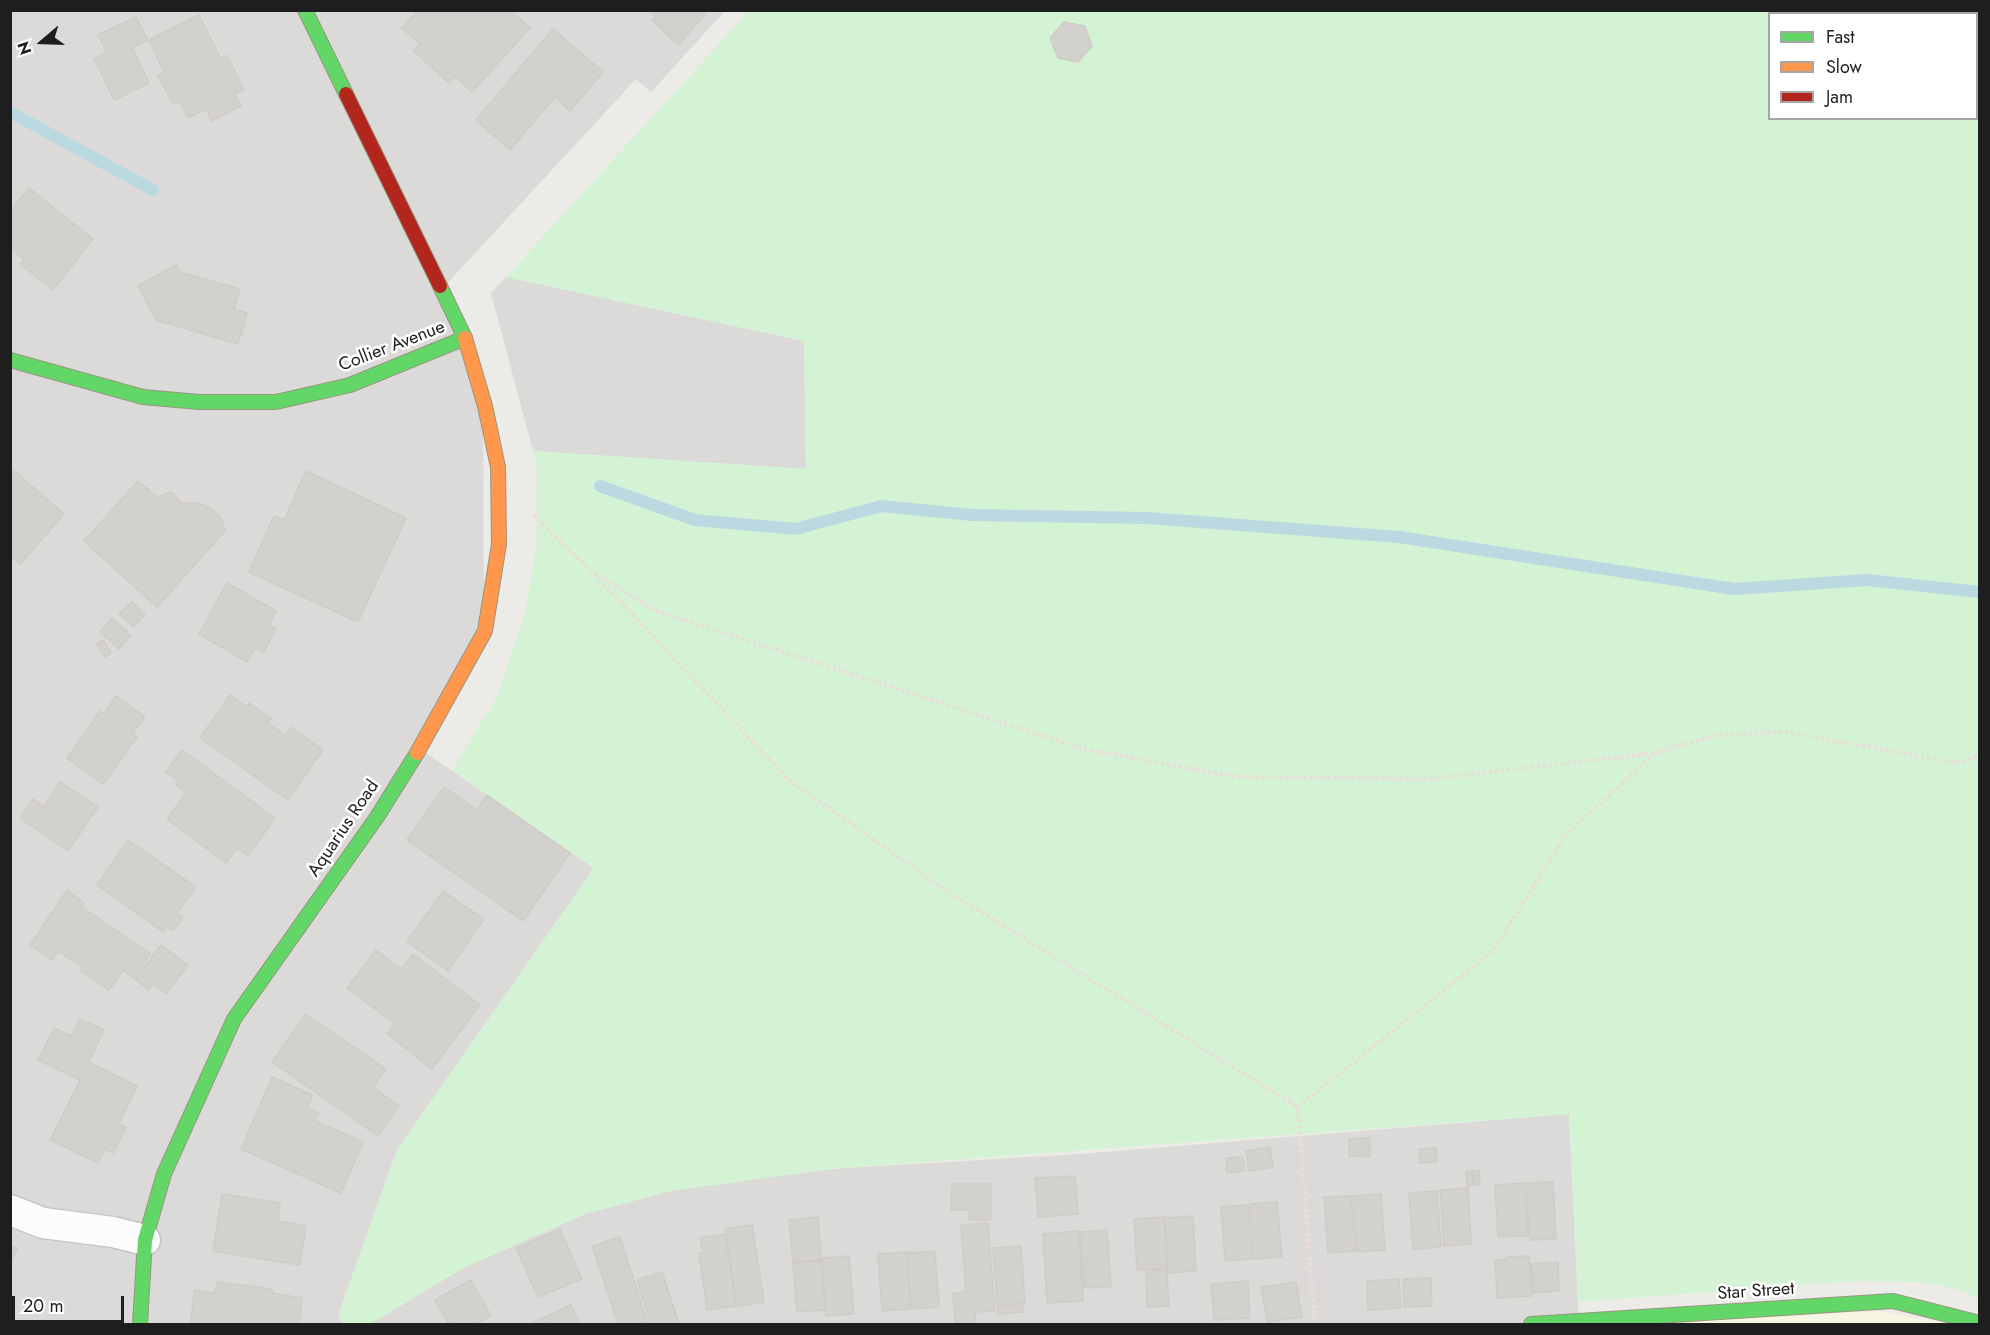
<!DOCTYPE html>
<html>
<head>
<meta charset="utf-8">
<style>
	body { margin:0 }
	#map { position:relative; width:1990px; height:1335px; overflow:hidden; background:#ecebe7; font-family:Jost,sans-serif }
	canvas { display:block }
	.frame { position:absolute; inset:0; border:12px solid #1e1e1e; pointer-events:none }
	.legend { position:absolute; left:1768px; top:12px; width:210px; height:108px; box-sizing:border-box; background:#fff; border:2px solid #a5a5a5; margin:0; padding:8px 10px; list-style:none; font-size:18px; color:#1e1e1e }
	.legend li { display:flex; align-items:center; gap:12px; height:30px }
	.legend b { width:30px; border:2px solid #a5a5a5 }
	.north { position:absolute; left:12px; top:12px; width:60px; height:60px; -webkit-text-stroke:4px #fff; paint-order:stroke; rotate:251deg; font-size:16px; font-weight:700; line-height:24px; text-align:center; color:#1e1e1e }
	.north::after { content:''; display:block; margin:auto; width:21px; height:27px; background:#1e1e1e; clip-path:polygon(50% 0,100% 100%,50% 72%,0 100%) }
	.scale { position:absolute; left:12px; top:1296px; width:112px; height:27px; box-sizing:border-box; border:3px solid #1e1e1e; border-top:0; padding-left:8px; font-size:18px; line-height:21px; white-space:nowrap; color:#1e1e1e; -webkit-text-stroke:4px #fff; paint-order:stroke }
</style>
</head>
<body>
<div id="map">
<canvas width="1990" height="1335"></canvas>
<div class="frame"></div>
<ul class="legend">
<li><b style="height:8px;background:#63d668"></b>Fast</li>
<li><b style="height:8px;background:#ff974d"></b>Slow</li>
<li><b style="height:8px;background:#b3261e"></b>Jam</li>
</ul>
<div class="north">N</div>
<div class="scale">20 m</div>
</div>
<script>
const ctx = document.querySelector('canvas').getContext('2d');
ctx.lineJoin = 'round';
function fill(path, color) { ctx.fillStyle = color; ctx.fill(path, 'evenodd'); }
function strokePath(path, color, width, dash) { ctx.strokeStyle = color; ctx.lineWidth = width; ctx.lineCap = dash ? 'butt' : 'round'; ctx.setLineDash(dash || []); ctx.stroke(path); }
function drawText(font, color, halo, rows, align = 'center') {
  ctx.font = font + ' Jost,sans-serif'; ctx.lineWidth = 5; ctx.setLineDash([]); ctx.textBaseline = 'middle'; ctx.strokeStyle = halo; ctx.fillStyle = color; for (const [text, x, y, turn = 0] of rows) {
    ctx.save(); ctx.translate(x, y); ctx.rotate((+turn || 0) * Math.PI / 180); ctx.textAlign = isNaN(turn) ? turn : align; if (halo) ctx.strokeText(text, 0, 0); ctx.fillText(text, 0, 0); ctx.restore();
  }
}
fill(new Path2D(`
	M10 11H725L651 92 636 79 441 290 483 406 484 629 419 748 594 868 397 1150 338 1316 344 1324H11Z
	M1569 1114 1579 1324H370L463 1268 585 1214 670 1191 830 1169 1079 1154Z`), '#dbdad8');
fill(new Path2D(`
	M1877 1311 1951 1324H1632Z`), '#f6f6e2');
fill(new Path2D(`
	M506 277 804 341 806 469 533 451 491 293Z`), '#dadad8');
fill(new Path2D(`
	M749 11H1979V1298L1953 1288 1921 1282 1854 1281 1578 1302 1569 1114 830 1169 670 1191 585 1214 463 1268 370 1324H344L338 1316 397 1150 594 868 452 770 497 697 525 613 536 547 537 468 533 451 806 469 804 341 506 277ZM1770 14H1976V118H1770Z`), '#d4f3d4');
strokePath(new Path2D(`
	M10 112 153 190
	M600 486 695 520 796 529 881 506 972 515 1147 518 1399 537 1734 589 1867 580 1980 592`), '#bad9e1', 12);
const building = new Path2D(`
	M418 10H516L514 13 530 28 472 92 455 76 449 83 414 51 420 44 402 28Z
	M649 10H709L678 45 652 20 656 17Z
	M199 15 221 59 227 55 244 90 235 94 241 106 212 121 206 109 188 118 179 101 173 104 158 76 164 72 149 40Z
	M136 17 148 40 132 47 149 83 114 100 94 58 107 53 98 35Z
	M1064 22 1085 26 1092 46 1078 62 1058 58 1050 38Z
	M553 29 603 72 570 111 555 97 510 150 476 120Z
	M29 188 93 239 53 290 20 264 24 259 10 248V211Z
	M176 265 180 272 240 289 234 309 247 313 238 344 156 320 138 286Z
	M10 467 64 514 20 564 10 556Z
	M306 471 406 518 358 622 249 572 274 516 284 520Z
	M138 481 157 497 172 492 181 503H194L207 506 221 517 225 531 157 607 84 541Z
	M227 583 276 611 269 624 276 629 263 653 255 648 247 662 199 634Z
	M132 602 145 615 133 627 119 614Z
	M112 618 131 635 119 649 100 632Z
	M104 640 111 653 105 657 97 644Z
	M230 695 247 707 249 703 271 718 268 723 285 735 291 727 323 750 288 800 200 738Z
	M116 696 145 717 132 734 137 737 103 784 67 758 100 711 104 714Z
	M182 750 275 818 248 856 237 848 226 863 167 819 186 793 175 784 178 781 166 772Z
	M60 782 98 807 82 830 45 805Z
	M444 787 477 810 487 795 570 853 523 921 407 840Z
	M33 799 81 832 68 851 20 818Z
	M128 840 196 887 177 913 183 917 173 931 167 927 163 932 97 885Z
	M67 890 84 903 82 907 150 953 133 978 123 970 109 990 81 971 83 967 58 951 52 960 30 945Z
	M443 891 484 919 448 971 407 942Z
	M161 945 188 965 166 994 153 984 149 990 135 979Z
	M376 950 401 969 413 954 480 1005 432 1069 387 1034 395 1024 347 988Z
	M306 1014 386 1069 373 1087 399 1106 378 1136 272 1062Z
	M80 1019 104 1030 89 1062 137 1086 119 1124 126 1127 113 1153 105 1149 98 1163 50 1140 80 1080 38 1060 54 1028 71 1036Z
	M272 1077 313 1095 307 1108 319 1113 315 1121 363 1142 341 1193 241 1149Z
	M1370 1138V1157L1349 1156V1139Z
	M1270 1147 1273 1167 1249 1171 1246 1151Z
	M1436 1148 1437 1162 1420 1163V1149Z
	M1243 1157 1244 1171 1227 1173 1226 1158Z
	M1472 1171 1473 1185 1467 1186 1466 1172Z
	M1473 1171H1479L1480 1185H1474Z
	M1075 1176 1078 1214 1038 1217 1035 1178Z
	M1553 1182 1556 1239 1530 1240 1525 1183Z
	M1525 1183 1528 1236 1498 1237 1495 1185Z
	M952 1184H991V1220H969L970 1210H951Z
	M1468 1188 1471 1244 1444 1246 1440 1190Z
	M1437 1191 1441 1247 1413 1249 1409 1193Z
	M222 1194 280 1203 278 1221 306 1226 300 1265 213 1251Z
	M1381 1194 1385 1250 1357 1252 1353 1196Z
	M1351 1196 1355 1251 1328 1253 1324 1197Z
	M1277 1202 1282 1257 1254 1259 1250 1204Z
	M1248 1205 1252 1259 1225 1261 1221 1207Z
	M1193 1216 1196 1271 1168 1273 1165 1218Z
	M818 1217 821 1260 793 1262 789 1220Z
	M1164 1217 1167 1268 1137 1270 1134 1219Z
	M988 1223 995 1311 975 1312 976 1324H955L953 1293 966 1292 961 1225Z
	M752 1225 764 1302 737 1306 725 1229Z
	M560 1229 582 1279 538 1297 516 1248Z
	M1107 1230 1111 1287 1084 1288 1080 1232Z
	M1079 1231 1083 1301 1047 1303 1043 1234Z
	M725 1234 736 1306 707 1310 699 1253H703L700 1238Z
	M620 1237 648 1324H618L592 1246Z
	M10 1245 17 1249 10 1262Z
	M1021 1246 1025 1303 997 1305 993 1248Z
	M935 1251 939 1307 911 1309 907 1253Z
	M907 1252 910 1309 882 1311 878 1254Z
	M849 1256 854 1314 826 1316 822 1258Z
	M1529 1256 1532 1296 1497 1298 1495 1260H1506V1257Z
	M821 1261 825 1310 797 1312 793 1263Z
	M1558 1262 1559 1291 1533 1293 1531 1264Z
	M1146 1270H1167L1169 1306 1147 1307Z
	M662 1272 679 1324H651L637 1280Z
	M1431 1278 1432 1306 1404 1307 1403 1279Z
	M1399 1279 1401 1308 1368 1310 1367 1281Z
	M471 1280 491 1316 477 1324H449L435 1300Z
	M1248 1281 1250 1318 1214 1320 1211 1284Z
	M217 1282 272 1289V1293L302 1298 299 1324H190L195 1290 215 1293Z
	M1296 1282 1302 1317 1267 1322 1261 1287Z
	M571 1305 580 1324H551L547 1316Z
	M1023 1305V1312L998 1314V1306Z
	M545 1317 549 1324H529Z`);
fill(building, '#d3d1ce');
strokePath(building, '#cfccc8', 1.5);
const street = new Path2D(`
	M10 1210 43 1223 113 1232 145 1240`);
const fast = new Path2D(`
	M305 10 346 94
	M10 360 143 397 199 402H276L350 385 465 338 440 286
	M140 1324 145 1240 164 1174 234 1019 377 817 417 753
	M1531 1324 1893 1301 1980 1323`);
const slow = new Path2D(`
	M417 753 485 631 499 544 498 467 485 406 465 338`);
const jam = new Path2D(`
	M346 94 440 286`);
strokePath(street, '#c5c4c3', 33);
strokePath(fast, '#95977e', 16);
strokePath(slow, '#95977e', 16);
strokePath(jam, '#95977e', 16);
strokePath(new Path2D(`
	M534 515 590 570 656 611 1084 749 1237 777 1428 779 1656 753 1714 735 1786 732 1957 763 1980 755
	M595 575 789 780 944 889 1298 1107 1315 1324
	M1298 1107 1494 950 1565 836 1654 754`), '#ebdbd9', 4, [3, 3]);
strokePath(street, '#fcfcfb', 30);
strokePath(fast, '#63d668', 14);
strokePath(slow, '#ff974d', 14);
strokePath(jam, '#b3261e', 14);
drawText('18px', '#1e1e1e', '#fff', [
	["Collier Avenue",392,347,-21],
	["Aquarius Road",344,829,-56],
	["Star Street",1756,1292,-4]
]);
</script>
</body>
</html>
